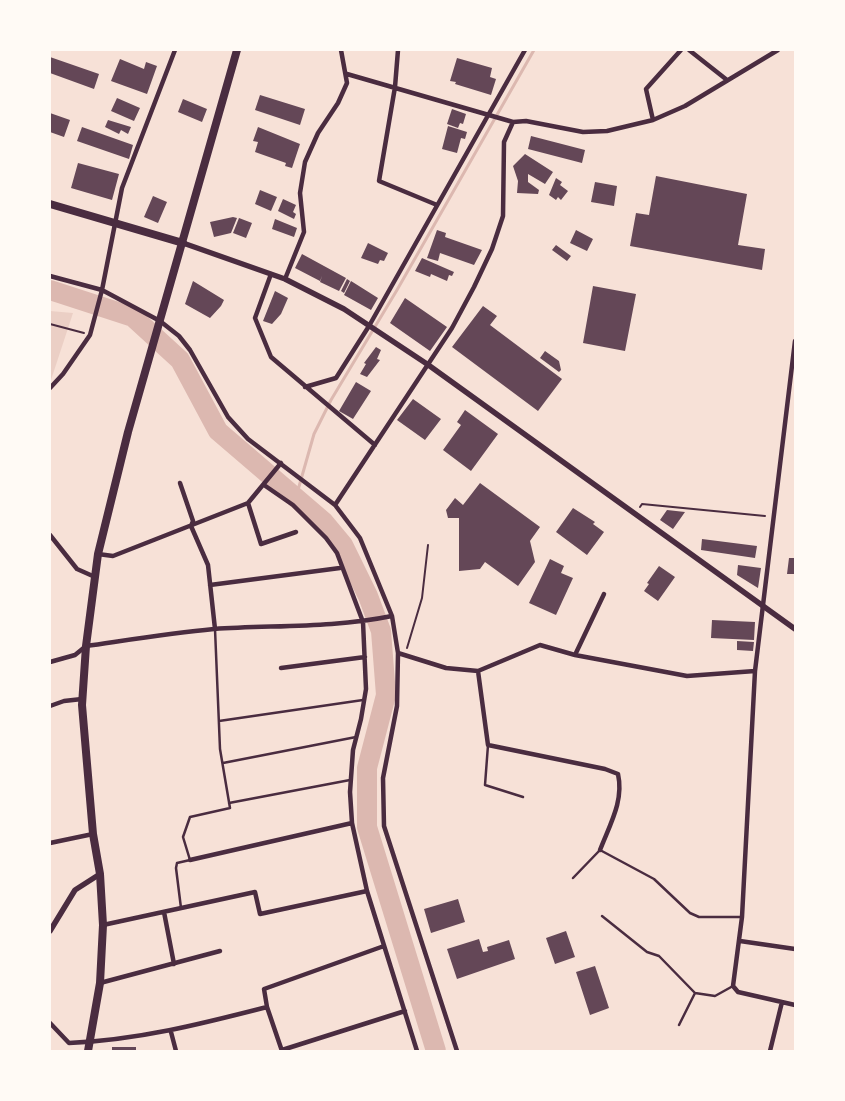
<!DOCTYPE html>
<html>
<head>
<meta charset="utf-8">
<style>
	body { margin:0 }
	#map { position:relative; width:845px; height:1101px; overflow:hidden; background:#f7e1d7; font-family:"Space Grotesk",sans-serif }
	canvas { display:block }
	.frame { position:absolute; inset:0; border:51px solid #fffaf5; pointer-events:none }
</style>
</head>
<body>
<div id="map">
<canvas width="845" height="1101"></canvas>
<div class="frame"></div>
</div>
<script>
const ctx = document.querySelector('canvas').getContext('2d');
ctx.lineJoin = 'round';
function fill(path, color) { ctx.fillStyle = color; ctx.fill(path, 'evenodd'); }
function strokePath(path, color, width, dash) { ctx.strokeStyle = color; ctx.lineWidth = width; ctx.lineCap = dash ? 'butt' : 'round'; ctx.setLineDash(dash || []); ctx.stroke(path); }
fill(new Path2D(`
	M50 311 73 313 50 383Z`), '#ebcfc5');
strokePath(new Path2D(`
	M296 497 314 434 331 400 397 290 534 50`), '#dcb8b0', 3);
strokePath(new Path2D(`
	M50 290 133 317 180 360 218 431 323 521 343 545 368 596 381 631 386 695 367 768V827L436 1051`), '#dcb8b0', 20);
fill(new Path2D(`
	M50 57 99 74 94 89 50 73Z
	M457 58 492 68 490 77 496 79 491 95 455 84 456 82 450 81Z
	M120 59 144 69 146 62 157 66 147 94 111 81Z
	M260 95 305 109 300 125 255 110Z
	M117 98 140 108 134 121 111 111Z
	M183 99 207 109 202 122 178 112Z
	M452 109 466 114 463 124 460 123 458 128 447 124Z
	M50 113 70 120 64 137 50 132Z
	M108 120 131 127 128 134 121 130 119 134 105 127Z
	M448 126 467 132 465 139 461 138 457 153 442 149Z
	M82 127 133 145 129 159 77 141Z
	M258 127 300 144 292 168 285 166 286 163 255 152 258 142 253 141Z
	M531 136 585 150 582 163 528 149Z
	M525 154 553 172 545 184 528 174V182L539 190 538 194 517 193 518 181 513 166Z
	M78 163 119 174 112 200 71 188Z
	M656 176 747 194 738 245 765 249 762 270 630 246 636 213 649 215Z
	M556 178 562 182 560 185 568 191 561 200 558 197 556 200 549 195Z
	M595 182 617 186 614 206 591 202Z
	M260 190 277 197 271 211 255 204Z
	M153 196 167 202 158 223 144 217Z
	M283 199 296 205 293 212 296 214 294 219 278 211Z
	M233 217 237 218 231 233 214 237 210 222Z
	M239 218 252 223 246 238 233 233Z
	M275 219 297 228 294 237 272 229Z
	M437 230 446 233 445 237 482 250 474 265 440 253 438 261 427 258Z
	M576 230 593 239 587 251 570 243Z
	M368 243 388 253 384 261 380 260 378 264 361 258Z
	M556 245 571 256 567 261 552 250Z
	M302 254 346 278 339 291 320 282 322 276 320 281 295 268Z
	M422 258 454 272 452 276 449 275 447 281 431 274 430 277 415 271Z
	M347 279 350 281 344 293 341 291Z
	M193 281 224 300 221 306 210 318 185 304Z
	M351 281 378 298 371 310 344 295Z
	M593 286 636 294 625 351 583 343Z
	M275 291 288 298 281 314 272 324 263 321Z
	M405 298 447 327 430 351 390 323Z
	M483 306 497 316 490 325 562 379 538 411 452 347Z
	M376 347 381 350 377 359 380 360 367 377 360 374 366 364 364 363Z
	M545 351 559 361 561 370 559 372 540 358Z
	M356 382 371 391 353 419 339 411Z
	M413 399 441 419 425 440 397 420Z
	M465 410 498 434 471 471 443 450 461 425 457 422Z
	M480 483 540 527 530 541 535 562 518 586 485 562 480 569 459 571V518H448L446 510 455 498 463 505Z
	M573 508 595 522 593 524 604 532 587 555 556 532Z
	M667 510 685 512 673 529 660 520Z
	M702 539 757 546 755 558 701 550Z
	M789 558H795V574H787Z
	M550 559 564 566 561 573 573 578 556 615 529 603Z
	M738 565 761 568 758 588 737 575Z
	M659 566 675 577 658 601 644 591 649 584 647 583Z
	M712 620 755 622 754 640 711 638Z
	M737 641 754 642 753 651 737 650Z
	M458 899 465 922 431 933 424 909Z
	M566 931 575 957 555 964 546 938Z
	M479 939 483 952 488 951 487 947 509 940 515 959 457 979 447 949Z
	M595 966 609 1008 590 1015 576 972Z
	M112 1047H136V1051H112Z`), '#644757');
strokePath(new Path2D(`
	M50 324 84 333
	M640 507 642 504 765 516
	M407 648 422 598 428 545`), '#4a2c40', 2);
strokePath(new Path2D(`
	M219 721 363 700
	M488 745 485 785 523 797
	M223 763 356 737
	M229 803 350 780
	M573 878 600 850 654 879 690 913 699 917H742
	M181 908 176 868 177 863 190 860 183 837 190 817 230 808 220 749 215 629
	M602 916 647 952 659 956 695 993 715 996 733 986
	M679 1025 695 993`), '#4a2c40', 2.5);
strokePath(new Path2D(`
	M398 50 395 87 379 181 437 205
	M689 50 727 80
	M347 74 513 122 526 121 583 132 607 131 653 120 685 106 778 50
	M653 120 646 89 681 50
	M271 274 255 318 271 357 375 445
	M50 276 102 290 160 321 179 336 190 350 228 417 248 439 335 505 360 538 392 616 398 653 397 706 383 778 384 826 457 1051
	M285 279 304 232 300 193 305 162 318 133 338 103 347 83 341 50
	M795 341 755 671 742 917 733 986 738 992 795 1005
	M305 387 336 378 369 326 525 50
	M50 388 63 374 90 335 102 290 122 188 175 50
	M180 483 193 521 191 526 208 565 215 629
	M264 485 293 505 326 538 337 553 363 622 366 689 361 719 353 750 350 792 352 823 367 891 417 1051
	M248 503 261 544 296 532
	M335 505 452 328 474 287 492 249 503 216 504 142 513 122
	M50 535 77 569 95 577
	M98 554 113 556 248 503 281 463
	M210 585 340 568
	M398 653 446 668 478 671 540 645 575 655 687 676 755 671
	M575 655 604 594
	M50 662 75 655 86 646C128 640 171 633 214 629 274 625 333 628 392 616
	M281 668 365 657
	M478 671 488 745 605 769 618 774C624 801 610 824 600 850
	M50 706 64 701 82 699
	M50 843 93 834
	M190 860 352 823
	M164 912 174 964
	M103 925 255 892 260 914 367 891
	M740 941 795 949
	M100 983 220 951
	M50 1023 69 1043C138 1040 201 1024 267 1007
	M171 1032 176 1051
	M282 1050 405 1011
	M282 1051 267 1007 264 989 384 946
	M770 1051 782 1002`), '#4a2c40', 4.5);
strokePath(new Path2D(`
	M183 243 285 279 344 309 427 364 795 629
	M50 931 75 890 100 874`), '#4a2c40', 5.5);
strokePath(new Path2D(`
	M50 204 183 243
	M88 1051 100 983 103 925 100 874 93 834 82 705 86 646 98 554 128 432 237 50`), '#4a2c40', 8);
</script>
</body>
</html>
